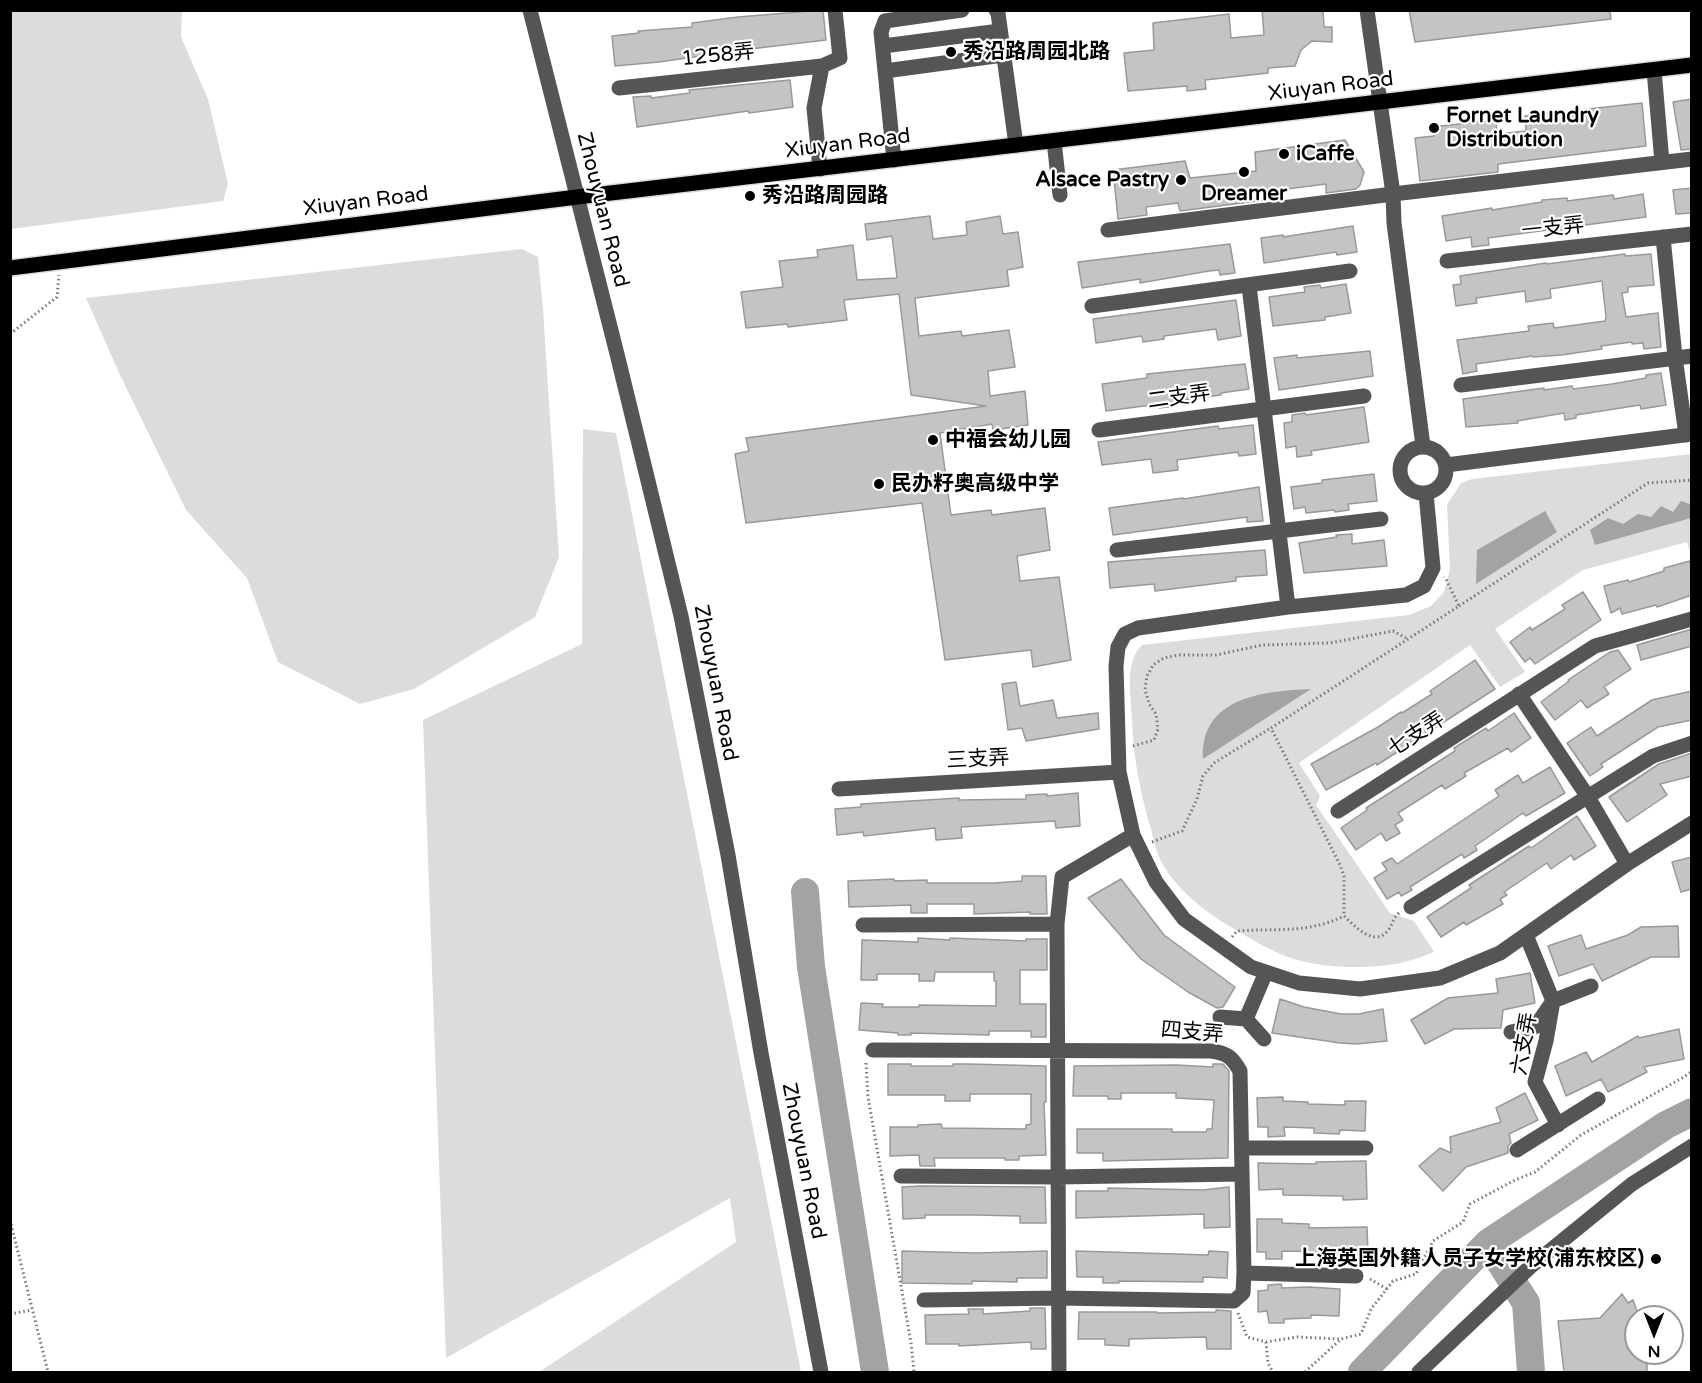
<!DOCTYPE html>
<html>
<head>
<meta charset="utf-8">
<style>
	body { margin:0 }
	#map { position:relative; width:1702px; height:1383px; overflow:hidden; background:#fff; font-family:"Varela Round",sans-serif }
	canvas { display:block }
	.frame { position:absolute; inset:0; border:12px solid #000; pointer-events:none }
	.north { position:absolute; left:1624px; top:1305px; width:60px; height:60px; box-sizing:border-box; background:#fff; border:2px solid #999; border-radius:50%; rotate:180deg; font-size:16px; font-weight:700; line-height:24px; text-align:center; color:#000 }
	.north::after { content:''; display:block; margin:auto; width:21px; height:27px; background:#000; clip-path:polygon(50% 0,100% 100%,50% 72%,0 100%) }
</style>
</head>
<body>
<div id="map">
<canvas width="1702" height="1383"></canvas>
<div class="frame"></div>
<div class="north">N</div>
</div>
<script>
const ctx = document.querySelector('canvas').getContext('2d');
ctx.lineJoin = 'round';
function fill(path, color) { ctx.fillStyle = color; ctx.fill(path, 'evenodd'); }
function strokePath(path, color, width, dash) { ctx.strokeStyle = color; ctx.lineWidth = width; ctx.lineCap = dash ? 'butt' : 'round'; ctx.setLineDash(dash || []); ctx.stroke(path); }
function drawText(font, color, halo, rows, align = 'center') {
  ctx.font = font + ' "Varela Round","Noto Sans SC",sans-serif'; ctx.lineWidth = 4.5; ctx.setLineDash([]); ctx.textBaseline = 'middle'; ctx.strokeStyle = halo; ctx.fillStyle = color; for (const [text, x, y, turn = 0] of rows) {
    ctx.save(); ctx.translate(x, y); ctx.rotate((+turn || 0) * Math.PI / 180); ctx.textAlign = isNaN(turn) ? turn : align; if (halo) ctx.strokeText(text, 0, 0); ctx.fillText(text, 0, 0); ctx.restore();
  }
}
fill(new Path2D(`
	M11 10 182 11 181 37 208 99 228 184 223 201 11 229Z
	M522 249 538 257 543 309 559 557 535 617 414 689 360 704 278 662 247 578 186 510 120 375 86 298Z
	M583 429 616 433 801 1372H539L736 1242 730 1198 446 1358 423 720 582 644Z
	M1691 454V555L1687 542 1583 570 1495 629 1525 672 1500 687 1470 645 1299 763 1320 796 1316 805 1390 913 1414 921 1434 952C1425 955 1417 959 1408 961 1372 971 1312 969 1278 953 1260 945 1243 934 1226 924 1200 908 1172 885 1159 857 1155 848 1153 836 1150 826 1140 791 1133 756 1132 719 1131 696 1124 662 1142 645L1409 615 1431 606 1444 592 1450 569 1447 505 1461 483 1472 479Z`), '#dcdcdc');
fill(new Path2D(`
	M1681 501 1690 504 1691 518 1595 545 1590 530 1608 518 1623 524 1638 514 1651 517 1661 506 1673 512Z
	M1545 511 1557 532 1476 584 1477 550Z
	M1311 689 1203 759C1200 697 1264 691 1311 689Z`), '#a3a3a3');
strokePath(new Path2D(`
	M805 892 811 967 875 1372
	M1488 1243 1526 1303 1531 1372
	M1362 1372 1488 1243 1666 1125 1692 1112`), '#a3a3a3', 28);
const building = new Path2D(`
	M823 10 826 40 750 49 659 62 615 66 612 36 639 33 638 31 692 27V23L738 17Z
	M1262 10H1323L1324 27H1332V42L1312 41 1301 50 1295 66 1268 68V73L1205 80 1206 89 1187 91V86L1128 91 1124 53 1154 50 1153 23 1229 14 1231 38 1264 35Z
	M1409 10H1610L1611 19 1415 42Z
	M790 80 793 107 749 113 748 111 637 127 633 97 651 96V98L690 93 689 90Z
	M1692 99V149L1681 150 1673 102Z
	M1642 103 1646 146 1498 164V172L1420 181 1415 138 1434 136 1432 127 1496 120 1497 134 1526 131 1525 116Z
	M1345 140 1364 172 1360 185 1356 189 1326 193V184L1264 192 1265 200 1180 211 1178 203 1146 207 1147 215 1118 219 1113 170 1185 161 1190 178 1256 171 1255 152Z
	M1692 188V213L1676 214 1673 190Z
	M1643 194 1646 217 1570 227 1571 231 1555 233V229L1488 238 1489 245 1472 247 1471 237 1446 241 1442 216 1492 208V210L1542 202V200L1567 198V201L1613 195 1614 199Z
	M930 216 933 239 967 235 966 222 1000 216 1003 234 1018 232 1023 267 1007 270 1009 286 915 298 919 336 961 331 962 336 1009 330 1015 367 988 371 990 396 1025 391 1028 425 993 430 992 424 940 433 951 515 991 510 992 515 1045 508 1050 550 1017 556 1020 581 1059 577 1071 660 1033 667 1031 650 945 660 922 503 746 523 735 454 749 451 746 438 986 406 911 395 899 294 844 300 847 320 788 327 787 324 746 328 741 292 783 287 779 261 818 257 817 250 853 245 857 280 897 278 892 236 867 240 865 224Z
	M1353 226 1357 252 1337 255 1336 252 1264 263 1261 238 1283 235V237Z
	M1230 244 1235 273 1220 275 1219 270 1209 271 1140 283V279L1082 288 1078 262Z
	M1625 254V256L1651 254 1654 285 1628 287V292L1622 293 1626 317 1658 313 1661 347 1644 349 1643 343 1632 344V342L1601 346 1602 349 1562 355 1533 357 1532 356 1476 364 1477 371 1463 374 1457 340 1529 331 1528 326 1553 323 1554 328 1605 321 1606 317 1602 281 1550 289 1551 298 1526 302 1525 291 1476 298 1477 303 1456 306 1453 285 1461 284 1460 276 1546 263 1547 264Z
	M1346 284 1351 313 1325 317V320L1273 326 1269 297 1305 292 1304 287 1320 285 1321 288Z
	M1236 300 1241 336 1218 340 1216 329 1164 336V339L1143 342 1142 336 1096 343 1093 319Z
	M1370 351 1373 376 1279 390 1274 358 1297 355V358Z
	M1245 364 1249 389 1221 393V395L1176 401 1177 406 1159 408V404L1106 411 1102 384 1147 378V374Z
	M1661 373 1666 405 1641 409 1640 405 1576 415V418L1565 420 1564 413 1517 421 1518 423 1466 427 1463 399 1544 388V390L1572 386 1573 389 1612 384 1646 378V375Z
	M1364 407 1369 442 1311 451 1312 455 1297 457 1296 446 1286 448 1284 423 1292 422V415L1305 413 1306 415Z
	M1253 425 1256 454 1239 456 1238 452 1177 460 1178 470 1153 473 1151 459 1102 465 1098 442 1218 426 1219 429Z
	M1374 474 1377 501 1348 504 1349 510 1335 512 1334 510 1306 513 1305 507 1294 509 1291 487 1322 483V480Z
	M1259 487 1263 521 1247 522V517L1113 535 1109 508 1183 498 1184 499Z
	M1352 534V544L1384 540 1387 566 1304 573 1299 543 1337 537 1336 535Z
	M1265 550 1267 575 1236 577V581L1155 591 1154 584 1110 588 1108 562Z
	M1690 561 1692 568V595L1657 607 1656 605 1622 614 1620 608 1611 613 1604 586 1628 580 1629 582 1664 571V568Z
	M1583 592 1601 620 1535 664 1530 658 1525 662 1510 642 1530 627 1532 630 1565 609 1562 605Z
	M1692 629V646L1641 660 1637 645Z
	M1618 650 1631 669 1604 687 1609 694 1587 708 1581 700 1555 720 1541 702 1569 681 1568 680 1610 652Z
	M1475 660 1495 689 1377 765 1376 763 1326 790 1311 764 1378 727 1401 712 1402 713 1432 694 1430 691Z
	M1016 682 1020 706 1053 700 1057 718 1098 713 1099 729 1026 741 1022 728 1008 730 1002 684Z
	M1692 691V720L1658 727 1601 764 1603 767 1590 776 1567 743 1591 727 1597 736 1652 700Z
	M1514 713 1531 738 1511 752 1508 748 1464 773 1466 776 1445 789 1442 785 1398 813 1403 820 1395 825 1400 833 1386 841 1381 833 1356 850 1341 828 1367 810 1366 808 1455 751 1454 748 1486 728 1488 731Z
	M1692 753V776L1660 784 1667 795 1627 822 1609 797 1659 764Z
	M1550 767 1565 793 1526 816 1523 813 1475 846 1477 850 1464 858 1462 854 1410 887 1412 890 1401 896 1399 892 1387 899 1374 878 1387 870 1382 863 1392 858 1397 864 1499 796 1495 790 1518 775 1523 783Z
	M1078 793 1080 826 1056 828 1055 821 961 827 962 838 936 840 935 828 864 836 863 832 837 835 835 809 861 807V804L959 798V800L1026 799V795L1047 794V796Z
	M1577 816 1596 846 1574 860 1571 855 1551 869 1547 863 1504 892 1507 895 1500 899 1503 904 1466 925 1464 922 1441 937 1427 917 1471 888 1469 885 1529 846 1531 848Z
	M1692 857V889L1681 892 1672 862Z
	M1022 876H1046L1047 914H1030V912L974 914V904H927V913H911V905L849 907 848 881 894 879V881L927 880V883H994L1022 881Z
	M1121 879 1164 935 1235 987 1223 1007 1217 1008 1188 992 1141 959 1088 898Z
	M1678 926 1679 957H1651L1602 981 1593 964 1559 976 1548 946 1581 935 1586 949 1628 935 1641 927Z
	M918 938 950 940V938L1026 941V939H1047V970H1020V1004H1046V1037H1031V1031H989V1035L911 1033V1035H898V1033L859 1030 861 1003 883 1004 882 1007H919V1005L996 1006V981H994V972H935L934 981H919V974H877V980H861L862 940 918 942Z
	M1530 973 1535 1003 1503 1010 1501 1028 1454 1029 1425 1044 1411 1020 1448 998 1498 993 1496 979Z
	M1280 999 1304 1007 1341 1014H1359L1383 1009 1387 1041 1357 1044 1340 1043 1272 1033Z
	M1679 1029 1684 1059 1644 1067 1647 1072 1608 1092 1601 1079 1566 1096 1555 1066 1586 1052 1592 1062 1638 1036 1639 1038Z
	M888 1064H911V1066H953V1064H969L1046 1066V1102H1044L1046 1155 1019 1156V1160H1005V1158H934L935 1166H920L919 1155 890 1156V1127H918V1125L941 1124 942 1128 1026 1129V1125L1031 1124V1094H970V1101H945V1095H888Z
	M1213 1064H1223L1229 1071 1228 1158 1103 1161V1153H1077V1129H1172V1132H1206L1207 1129H1212L1214 1100 1176 1098V1093H1121V1099H1108V1096H1073L1074 1066 1177 1065 1213 1067Z
	M1525 1093 1538 1120 1509 1134 1511 1143 1508 1146V1153L1466 1167 1443 1191 1419 1166 1440 1148 1451 1153 1450 1137 1501 1122 1496 1108Z
	M1283 1097V1101L1308 1102V1104L1345 1105V1101H1366L1365 1131 1340 1130 1339 1134 1314 1133V1128L1284 1127 1285 1136 1268 1137V1127H1258L1257 1098Z
	M1366 1161 1367 1199 1343 1200V1196L1283 1195V1189L1259 1190 1258 1163 1316 1164V1162Z
	M920 1186 1045 1187 1046 1223H1020V1216L975 1215H925V1218L903 1219 902 1187Z
	M1229 1187 1230 1227 1204 1228V1214L1076 1218V1191H1108V1188L1203 1190Z
	M1257 1219H1282V1223L1309 1224V1228L1367 1227 1368 1254 1341 1255V1257H1328V1252L1282 1251V1259H1266V1252H1257Z
	M902 1251 976 1253 1047 1251V1278H1017V1282L972 1281V1284L902 1283Z
	M1076 1251 1208 1255 1209 1251 1228 1252 1227 1278 1203 1277V1282L1119 1281V1283H1103V1277H1077Z
	M1281 1284 1282 1288 1309 1287 1340 1289 1339 1316 1311 1315V1318L1284 1319V1323H1269L1267 1311 1258 1312V1291L1268 1290V1285Z
	M1622 1294 1628 1303 1633 1300 1639 1317H1636V1353H1647V1372H1564L1558 1321 1600 1318Z
	M1030 1308H1045L1046 1349H1031V1342L959 1346V1344H926L925 1315 969 1314 968 1309H983V1314L1030 1311Z
	M1216 1310 1231 1311V1349H1207L1206 1337 1129 1339V1346L1105 1345V1339H1078L1079 1312H1157V1313L1216 1312Z`);
fill(building, '#c4c4c4');
strokePath(building, '#999', 1.5);
const major = new Path2D(`
	M10 268 577 197 1692 65`);
strokePath(major, '#dbdbdb', 18);
strokePath(new Path2D(`
	M10 334 57 297 59 275
	M1459 606 1648 483 1692 480
	M1133 746 1154 740 1158 729 1156 714 1149 704 1145 689 1147 676 1153 665 1164 658 1178 655H1216L1262 645 1330 643 1393 631 1408 639
	M1152 842 1182 831 1197 799 1203 776 1214 763 1271 728
	M1399 913C1393 918 1393 923 1389 929 1375 949 1355 926 1344 916V876L1340 865 1271 728 1459 606 1446 579 1444 577
	M1232 937 1237 931C1277 928 1307 934 1344 916
	M866 1063 868 1097 911 1343 914 1372
	M10 1220 48 1372
	M1370 1279 1387 1289
	M1238 1313 1247 1337 1266 1342 1297 1337 1340 1339
	M10 1314 32 1310
	M1266 1342 1268 1363 1273 1372
	M1305 1372 1341 1339 1361 1334 1371 1309 1393 1281 1416 1274 1433 1241 1463 1222 1470 1204 1515 1180 1535 1172 1581 1135 1684 1077 1692 1071`), '#777', 3, [1.5, 3]);
strokePath(new Path2D(`
	M530 10 617 354 681 616 728 855 761 1053 821 1372
	M996 10 998 13 1016 145
	M1367 10 1393 194 1394 223 1423 446
	M883 46 1000 31
	M1654 70 1662 162
	M885 71 1003 55
	M619 88 822 66
	M1054 141 1060 195
	M894 160 881 32 885 21 962 10
	M820 169 814 108 822 66 840 58 835 10
	M1108 230 1393 194 1692 159
	M1663 237 1675 357 1686 435
	M1447 261 1692 234
	M1249 286 1288 607
	M1092 306 1350 271
	M1461 385 1692 356
	M1099 430 1364 396
	M1400 470a23 23 0 1 1 46 0a23 23 0 1 1-46 0Z
	M1446 465 1692 434
	M1426 493 1433 568 1424 586 1406 595 1288 607 1138 628 1125 634 1118 647 1116 666 1119 772 1133 835 1156 882 1184 919 1251 967 1299 983 1360 989 1440 978 1500 953 1627 864 1692 823
	M1117 550 1381 519
	M1519 694 1588 797 1627 864
	M839 789 1119 772
	M1338 811 1595 646 1692 619
	M1411 907 1653 756 1692 743
	M863 925 1057 924
	M1526 935 1553 1001 1546 1041 1535 1082 1558 1125
	M1220 1017 1246 1019 1264 1039
	M1246 1019 1266 972
	M1511 1032 1535 1027 1553 1001 1591 986
	M873 1050 1211 1051C1227 1053 1232 1057 1240 1071L1244 1273 1243 1293 1234 1301 1058 1298 924 1300
	M1242 1148H1366
	M1517 1150 1598 1099
	M901 1176 1057 1177 1241 1174
	M1244 1273 1356 1276
	M1059 1372 1057 924 1062 877 1133 835
	M1419 1372 1530 1267 1632 1184 1692 1146`), '#555', 15);
strokePath(major, '#000', 15);
for (const [x, y, r, color] of [
	[951,52,6,"#000"],
	[1434,128,6,"#000"],
	[1284,154,6,"#000"],
	[1244,172,6,"#000"],
	[1181,180,6,"#000"],
	[750,196,6,"#000"],
	[933,440,6,"#000"],
	[879,484,6,"#000"],
	[1656,1259,6,"#000"]
]) { const dot = new Path2D(); dot.arc(x, y, r, 0, 2 * Math.PI); ctx.fillStyle = color; ctx.fill(dot); strokePath(dot, '#fff', 2); }
drawText('bold 21px', '#000', '#fff', [
	["秀沿路周园北路",963,52],
	["Fornet Laundry",1446,116],
	["Distribution",1446,140],
	["iCaffe",1296,154],
	["Alsace Pastry",1169,180,"right"],
	["Dreamer",1244,194,"center"],
	["秀沿路周园路",762,196],
	["中福会幼儿园",945,440],
	["民办籽奥高级中学",891,484],
	["上海英国外籍人员子女学校(浦东校区)",1644,1259,"right"]
], 'left');
drawText('21px', '#000', '#fff', [
	["1258弄",718,56,-6],
	["Xiuyan Road",1331,87,-7],
	["Xiuyan Road",848,144,-7],
	["Xiuyan Road",366,202,-7],
	["Zhouyuan Road",602,210,76],
	["一支弄",1553,229,-6],
	["二支弄",1179,398,-8],
	["Zhouyuan Road",715,683,79],
	["七支弄",1417,735,-33],
	["三支弄",978,760,-3],
	["四支弄",1192,1033,5],
	["六支弄",1525,1044,-80],
	["Zhouyuan Road",803,1161,79]
]);
</script>
</body>
</html>
